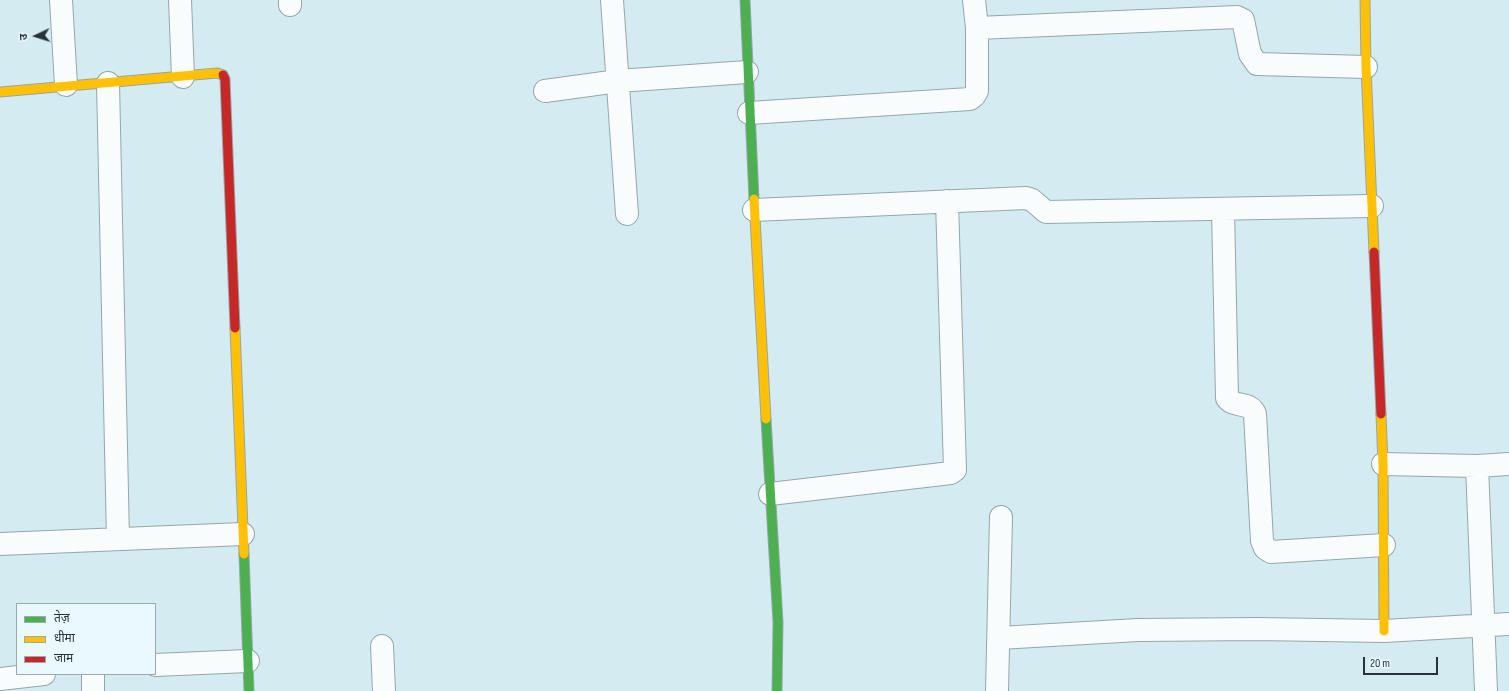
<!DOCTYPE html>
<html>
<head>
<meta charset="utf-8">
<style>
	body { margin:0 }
	#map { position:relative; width:1509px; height:691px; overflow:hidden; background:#d5ebf2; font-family:"Sofia Sans Condensed","Noto Sans Devanagari",sans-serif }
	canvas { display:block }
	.legend { position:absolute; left:16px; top:603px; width:140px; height:72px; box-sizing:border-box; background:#eaf9ff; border:1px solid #9baab0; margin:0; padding:5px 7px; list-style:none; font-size:12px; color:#243439 }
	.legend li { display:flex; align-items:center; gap:8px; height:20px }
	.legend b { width:20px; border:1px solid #9baab0 }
	.north { position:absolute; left:16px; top:16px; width:40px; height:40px; -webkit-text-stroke:3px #eaf9ff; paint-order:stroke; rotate:266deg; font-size:11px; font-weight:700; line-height:16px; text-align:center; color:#243439 }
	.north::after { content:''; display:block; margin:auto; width:14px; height:18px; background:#243439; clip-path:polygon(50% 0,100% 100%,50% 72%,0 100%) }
	.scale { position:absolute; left:1363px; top:657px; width:75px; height:18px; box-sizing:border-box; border:2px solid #243439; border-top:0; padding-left:5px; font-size:12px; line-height:14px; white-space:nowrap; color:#243439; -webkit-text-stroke:3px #eaf9ff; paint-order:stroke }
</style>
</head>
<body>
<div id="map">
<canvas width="1509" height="691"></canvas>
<ul class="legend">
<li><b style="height:5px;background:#4caf50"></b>तेज़</li>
<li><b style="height:5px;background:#ffc107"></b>धीमा</li>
<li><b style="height:5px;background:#c62828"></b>जाम</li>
</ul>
<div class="north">उ</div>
<div class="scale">20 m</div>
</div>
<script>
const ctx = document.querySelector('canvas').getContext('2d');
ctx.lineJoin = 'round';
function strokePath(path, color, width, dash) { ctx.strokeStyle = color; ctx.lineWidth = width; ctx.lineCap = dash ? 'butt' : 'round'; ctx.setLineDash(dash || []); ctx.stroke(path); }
const street = new Path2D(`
	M61 0 66 85
	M180 0 183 77
	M290 0V5
	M612 0 627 214
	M977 28 1237 17 1243 20 1250 54 1257 64 1366 67
	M108 83 118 539
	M545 91 618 81 747 72
	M749 113 970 99 974 96 977 91V28L974 0
	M1223 209 1227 398C1234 408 1250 401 1255 414L1262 541 1265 548 1271 552 1384 545
	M754 210 1026 198 1032 200 1046 212 1372 206
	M1383 464 1477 466 1509 464
	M1477 466 1486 691
	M770 494 951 473 955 470 947 201
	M0 544 243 534
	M999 638 1138 630 1257 629 1384 631 1509 624
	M382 646 384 691
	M155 665 248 661
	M0 679 44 674
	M93 691V674
	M997 691 1001 517`);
const fast = new Path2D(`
	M745 0 754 199
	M766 419 778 622 777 691
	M244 554 249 691`);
const slow = new Path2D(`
	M1365 0 1366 67 1374 252
	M0 92 217 73 223 75
	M754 199 766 419
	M235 328 244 554
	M1381 414 1383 464 1384 631`);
const jam = new Path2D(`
	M223 75 225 79 235 328
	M1374 252 1381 414`);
strokePath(street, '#95a6ab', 24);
strokePath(fast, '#95a6ab', 11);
strokePath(slow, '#95a6ab', 11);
strokePath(jam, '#95a6ab', 11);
strokePath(street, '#f9fcfd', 22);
strokePath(fast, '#4caf50', 9);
strokePath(slow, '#ffc107', 9);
strokePath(jam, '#c62828', 9);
</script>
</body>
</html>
